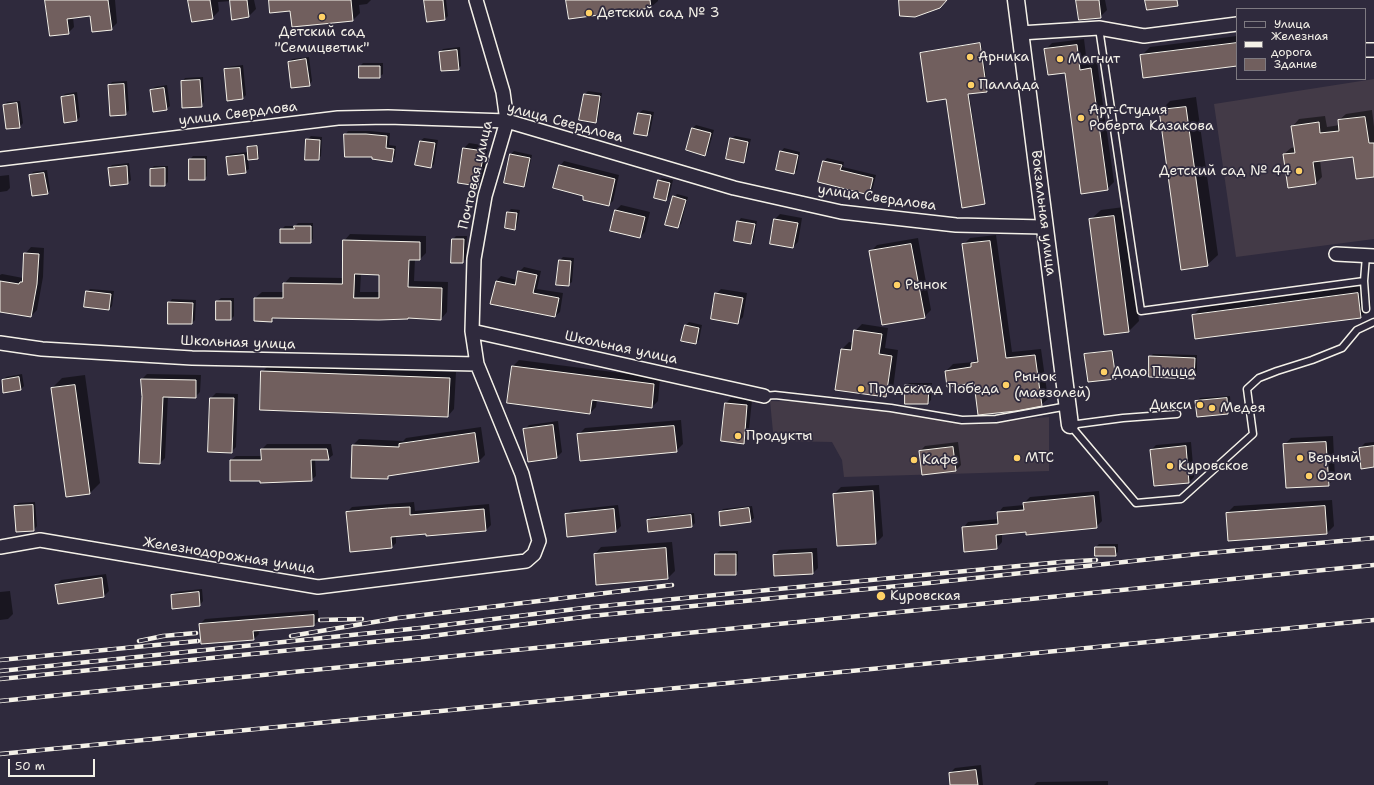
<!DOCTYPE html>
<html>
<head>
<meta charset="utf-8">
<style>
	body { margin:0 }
	#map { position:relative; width:1374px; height:785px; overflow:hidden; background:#2f2a3d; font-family:"Shantell Sans",sans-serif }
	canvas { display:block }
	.legend { position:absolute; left:1236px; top:8px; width:130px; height:72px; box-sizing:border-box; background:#2f2a3d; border:1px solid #7e7a81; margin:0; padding:5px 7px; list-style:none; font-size:12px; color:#f4f1e8 }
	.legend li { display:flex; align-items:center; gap:8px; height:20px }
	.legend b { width:20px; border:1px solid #7e7a81 }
	.scale { position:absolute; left:8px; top:759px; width:87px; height:18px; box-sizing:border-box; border:2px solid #f4f1e8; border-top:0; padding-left:5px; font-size:12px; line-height:14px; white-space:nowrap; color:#f4f1e8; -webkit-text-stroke:3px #2f2a3d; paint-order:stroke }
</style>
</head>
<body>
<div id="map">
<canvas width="1374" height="785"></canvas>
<ul class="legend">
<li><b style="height:5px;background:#2f2a3d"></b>Улица</li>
<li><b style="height:5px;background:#f4f1e8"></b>Железная дорога</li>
<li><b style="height:11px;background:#715f5e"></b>Здание</li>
</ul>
<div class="scale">50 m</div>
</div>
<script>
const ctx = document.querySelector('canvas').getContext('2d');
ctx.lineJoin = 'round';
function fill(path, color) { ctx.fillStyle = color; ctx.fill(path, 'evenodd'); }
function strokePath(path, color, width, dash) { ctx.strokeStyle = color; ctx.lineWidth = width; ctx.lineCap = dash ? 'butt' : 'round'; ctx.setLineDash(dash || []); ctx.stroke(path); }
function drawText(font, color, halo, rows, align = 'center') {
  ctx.font = font + ' "Shantell Sans",sans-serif'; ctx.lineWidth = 3.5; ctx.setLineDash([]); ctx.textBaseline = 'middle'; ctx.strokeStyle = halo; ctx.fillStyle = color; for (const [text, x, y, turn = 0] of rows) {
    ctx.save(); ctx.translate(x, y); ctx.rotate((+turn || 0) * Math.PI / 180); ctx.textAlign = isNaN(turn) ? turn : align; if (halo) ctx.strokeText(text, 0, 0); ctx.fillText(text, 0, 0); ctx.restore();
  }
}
fill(new Path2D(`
	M1374 79V239L1236 257 1214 104Z
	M770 401 823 402 924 415 964 424 1049 417V471L844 477 842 460 832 442 781 441 773 432Z`), '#433a47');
fill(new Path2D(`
	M46 0H115L117 23 111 29 91 15 73 17 74 27 68 33Z
	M189 0H254L256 9 249 16 233 18 231 1 218 2 219 11 212 18Z
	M270 0H371L367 4 359 5 360 13 353 20 293 26 291 10Z
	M425 0H446L448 16 445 19Z
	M568 0H658V1L651 7 569 17Z
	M1077 0H1105L1107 10 1100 17Z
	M1237 36V65L1141 56 1150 47Z
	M1084 39 1087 64 1097 62 1114 182 1107 189 1065 71 1045 50 1052 43Z
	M981 43 988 89 987 91 969 93 985 202 984 203 947 98 921 53 922 52Z
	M460 47 461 66 458 69 440 52 443 49Z
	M309 57 312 81 309 85 289 62 292 59Z
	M363 63H383V74L379 77H360V66Z
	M243 65 246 95 243 98 225 70 228 67Z
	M203 77 204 102 201 106 182 82 185 78Z
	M127 81 129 110 126 114 111 115 109 86 112 82Z
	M167 85 170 106 166 109 151 90 155 87Z
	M588 91 602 93 598 119 595 122 585 94Z
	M77 92 80 117 77 120 62 97 65 94Z
	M1196 97 1218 255 1207 265 1160 111 1170 101Z
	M20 101 23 123 20 127 4 106 7 102Z
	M643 110 654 112 650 132 646 135 639 113Z
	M1372 110 1374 127V176L1354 156 1320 160 1322 177 1316 183 1284 154 1291 148 1295 147 1293 126 1299 119 1325 116 1327 127 1340 125 1339 120 1346 114Z
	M696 125 714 130 708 151 705 154 692 129Z
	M348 131H370L390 133 389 145 396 146 395 157 392 160 373 156 345 135Z
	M311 136 322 137 321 156 318 159 307 140Z
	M735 136 751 139 746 158 743 162 731 139Z
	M424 138 438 140 434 164 431 167 416 164 420 141Z
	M469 143 488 146 483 180 478 185 464 148Z
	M258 145 259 157 258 158 248 159 249 169 245 172 227 157 230 154 248 152V147L249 146Z
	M784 148 800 152 797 170 794 173 781 152Z
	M514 151 532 155 526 183 523 186 511 154Z
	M193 156H207V176L204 179 190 159Z
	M827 158 844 162 843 167 876 175 872 191 869 194 824 161Z
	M564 161 619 175 613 201 609 205 585 196 560 166Z
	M129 163 131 180 128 183 111 185 109 168 112 165Z
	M154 166H168V182L165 185H151V169Z
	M47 170 50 190 47 193 30 176 33 172Z
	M9 175 10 188 7 191 0 192V176Z
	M662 178 673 180 669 197 665 200 659 181Z
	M677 194 688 197 681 224 678 227 674 197Z
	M621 205 650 212 645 232 640 237 611 230 616 210Z
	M1124 207 1139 321 1129 331 1090 220 1101 210Z
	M511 209 520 210 517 225 514 228 508 212Z
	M780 214 802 218 798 242 793 247 771 243 775 219Z
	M741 218 757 221 754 240 751 243 738 222Z
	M298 223H313V239L310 242 281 230 285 226H295Z
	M350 234 426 236V253L420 259H415L414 281 448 282 447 312 441 319 408 317H275L272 321 255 298 262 292H284V284L290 277 343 278 344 241ZM361 273 380 274V292H360Z
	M996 235 1012 352 1041 349 1048 399 1041 405 974 382 946 371 953 364 974 362 979 357 963 245 970 238Z
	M456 236H467L466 259 462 262 453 239Z
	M918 238 931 310 924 317 870 252 877 245Z
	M31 247 44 248 43 277 37 310 31 316 0 311V275L2 274 23 278 25 254Z
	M563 257 574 258 572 282 568 285 560 260Z
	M524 267 541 271 537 289 563 293 560 312 555 316 496 281 501 276 517 280 519 272Z
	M1368 283 1371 306 1361 317 1193 315 1203 305Z
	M90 289 114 291 112 306 109 309 87 292Z
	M721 289 747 293 743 317 738 322 716 294Z
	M221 298H234V316L231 319 217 301Z
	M172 299 196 300 195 320 192 323 169 303Z
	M689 322 702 325 699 340 695 343 686 325Z
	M862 324 888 328 885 348 898 350 893 389 886 396 836 389 842 349 849 342 853 343 855 331Z
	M1113 350 1116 376 1115 378 1085 354 1087 353Z
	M1153 354 1197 355V374L1194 378 1150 357Z
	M519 360 660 378 658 401 652 407 597 400 596 407 590 413 513 366Z
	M269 365 456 372 454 409 448 416 262 372Z
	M22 374 24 386 21 389 3 380 6 377Z
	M147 374 201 375 200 392 195 397 168 396 165 458 160 463 140 462 142 379Z
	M85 375 100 483 90 493 52 388 62 378Z
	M909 383H932L931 400 928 403 906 386Z
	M216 393 238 394 236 447 231 452 209 451 211 398Z
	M1230 396 1231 410 1228 413 1196 402 1200 398Z
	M731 398 752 400 748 438 743 443 726 403Z
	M681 420 683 444 676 451 578 435 585 428Z
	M558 421 562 452 557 457 528 461 524 430 529 425Z
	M481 427 485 455 479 461 391 474 387 478 353 445 359 439 403 441 406 438Z
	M1333 436 1335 478 1328 485 1284 445 1291 438Z
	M958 442 961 465 956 470 920 451 925 446Z
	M1191 442 1194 477 1189 482 1155 485 1151 450 1156 445Z
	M1374 442V466L1360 448 1365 443Z
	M267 444H331L333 455 328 459H315L316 476 311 480 231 460 236 456H262V449Z
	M879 485 883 536 876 543 834 494 841 487Z
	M1099 491 1102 521 1096 527 1002 533V542L997 548 963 528 968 522 998 519V513L1003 507 1024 505V503L1030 497Z
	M1332 500 1334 526 1327 533 1229 540 1227 513 1234 506Z
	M35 502 37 526 34 530 15 506 18 503Z
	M414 502 415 511 489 504 491 525 486 530 427 535V533L396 535V543L392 547 347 512 352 507Z
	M618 505 621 526 616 531 566 515 571 510Z
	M752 506 754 518 750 521 720 512 723 509Z
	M694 513 695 523 692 526 648 520 651 517Z
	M672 542 675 571 668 578 597 584 595 554 601 547Z
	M1099 544H1118V552L1115 555 1096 547Z
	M817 548 818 568 813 573 774 555 779 550Z
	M720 551H738V571L735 574 716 554Z
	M106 574 109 591 104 596 59 602 56 585 61 580Z
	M202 589 203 601 200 605 173 608 172 596 175 592Z
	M10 591 13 614 8 619 0 620V592Z
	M318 610 319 620 314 625 258 629 259 634 254 639 200 624 205 619Z
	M981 765 983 785H951L950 773 955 768Z
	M1108 781V785H1034L1037 782Z`), '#0007');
const building = new Path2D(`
	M45 0H108L112 30 92 32 90 16 67 19 69 34 50 36Z
	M188 0H210L213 19 192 22Z
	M230 0H247L249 17 232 20Z
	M269 0H351L353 21 292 27 290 11 270 13Z
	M424 0H443L445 20 427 22Z
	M566 0H650L651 8 569 19Z
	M899 0H947L940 8 915 17 900 16Z
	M1076 0H1099L1101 18 1079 20Z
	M1145 0H1177L1178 6 1147 10Z
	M980 43 987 92 968 94 985 204 962 208 946 99 927 102 920 53Z
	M1237 43V66L1143 78 1140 55Z
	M1077 45 1080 70 1091 68 1108 190 1081 194 1065 73 1048 75 1044 49Z
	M457 50 459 70 441 71 439 52Z
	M306 59 310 86 291 88 288 62Z
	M359 66H380V78H359Z
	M240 68 243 99 227 101 224 69Z
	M200 80 202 107 182 108 181 81Z
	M124 84 126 115 110 116 108 85Z
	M164 88 167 110 153 112 150 90Z
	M584 94 600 96 596 123 579 120Z
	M74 95 77 121 64 123 61 97Z
	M17 103 20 128 6 129 3 105Z
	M1186 107 1208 266 1181 270 1159 110Z
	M638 113 651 115 647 136 634 134Z
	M1365 117 1369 143H1374V177L1356 179 1353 157 1313 162 1316 184 1288 188 1283 154 1295 153 1291 126 1319 122 1320 133 1339 131 1338 120Z
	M692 128 711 133 705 156 686 150Z
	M344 134H366L387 136 386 148 394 149 392 162 372 159V157H345Z
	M730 138 748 142 744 163 726 159Z
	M306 139 320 140 319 160H305Z
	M420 141 435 143 431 168 415 165Z
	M257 146 258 159 248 160 247 147Z
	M463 148 484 151 478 186 458 183Z
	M780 151 798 155 794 174 776 170Z
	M510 154 530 158 524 187 504 183Z
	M244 155 246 173 228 175 226 157Z
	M189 159H205V180H189Z
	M823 161 842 165 840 170 873 178 869 195 818 182Z
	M559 165 615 179 609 206 583 200V196L553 188Z
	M127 166 128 184 110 186 108 168Z
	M165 168V186H150V169Z
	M44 173 48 194 32 196 29 175Z
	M658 180 670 183 666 201 654 198Z
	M673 196 686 200 678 228 665 225Z
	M615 210 645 217 640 238 610 231Z
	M507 212 517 213 515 230 505 228Z
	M1114 216 1129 332 1104 335 1089 219Z
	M774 219 798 223 793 248 770 244Z
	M737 221 755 224 751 244 734 241Z
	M294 226H311V243H280V229H294Z
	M452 239H464L463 263H451Z
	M343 240 420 242V260H409L408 287 442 288 441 320 408 318V319L379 320 272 318V322L254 321V298H283V283L342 284ZM355 274 379 275V298H354Z
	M990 241 1006 358 1035 355 1042 406 1016 411 978 415 974 383 947 387 945 371 971 367V363L978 362 962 244Z
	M911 244 925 318 882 325 869 251Z
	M24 253 39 254 37 284 31 317 0 312V281L19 284 20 282H22Z
	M559 260 571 261 569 286 556 285Z
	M518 271 537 275 533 293 559 298 555 317 490 304 496 281 515 285Z
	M86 291 111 294 109 310 84 307Z
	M715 293 743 298 738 324 711 319Z
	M1358 293 1361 318 1195 339 1192 315Z
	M216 301H231V320H216Z
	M168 302 193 303 192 324H168Z
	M685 325 699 328 696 344 681 341Z
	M854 330 882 334 879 354 892 356 886 397 835 390 841 349 851 350Z
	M1112 351 1116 379 1088 382 1084 354Z
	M1149 356 1195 358 1194 379 1149 377Z
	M512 366 654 384 652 408 592 400 590 414 507 403Z
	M261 371 450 378 448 417 260 410Z
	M19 377 21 390 3 393 2 380Z
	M141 379 196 380V398L163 397 160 464 139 463 142 397Z
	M75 385 90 494 66 497 51 388Z
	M905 385 929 386 928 404H905Z
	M210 398H234L232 453 208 452Z
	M1227 398 1228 414 1197 417 1195 401Z
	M725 403 747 405 744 444 721 441Z
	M553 425 557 458 528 462 523 429Z
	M674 426 677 452 580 461 577 434Z
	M475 433 479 462 388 476V479L351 478 352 445 399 447V444Z
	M1326 442 1329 486 1286 488 1283 444Z
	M1186 446 1189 483 1154 486 1150 450Z
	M1374 446V467L1361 469 1359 448Z
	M953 447 956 471 922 475 919 451Z
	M261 449H327L329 460H311L312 481 260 483V481H230V460H261Z
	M873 491 876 544 837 546 833 494Z
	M1094 496 1097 528 1026 535V532L996 535 997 549 964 552 962 527 998 524 997 512 1024 510 1023 503Z
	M33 505 34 531 16 532 14 506Z
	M1325 506 1327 534 1228 541 1226 513Z
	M388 508 410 507V515L484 509 486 531 426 536V534L391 537 392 548 350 552 346 512Z
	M749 508 751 522 720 526 719 512Z
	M614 509 616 532 567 537 565 514Z
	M691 515 692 527 648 532 647 520Z
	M1095 547H1115L1116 556H1095Z
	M666 548 668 579 596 585 594 554Z
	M812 553 813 574 774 576 773 555Z
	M715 554H736V575H715Z
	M102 578 104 597 58 604 55 585Z
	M199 592 200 606 172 609 171 595Z
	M314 615V626L253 631 254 640 201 644 199 624Z
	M976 770 978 785H950L949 773Z`);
fill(building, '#715f5e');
strokePath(building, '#f4f1e8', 1);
const service = new Path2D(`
	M1099 28 1141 311 1364 281
	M1366 256 1364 281 1366 309
	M764 396 775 395 891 408 962 420 996 419 1068 406
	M1070 425 1136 503 1181 499 1253 434 1247 389 1259 378 1277 371 1312 360 1342 348 1357 330 1374 322
	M1070 425 1123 418 1177 414`);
const minor = new Path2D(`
	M1020 33 1099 28 1144 36 1237 24
	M1365 50H1374
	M0 159 338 118 388 117 507 121 734 188 841 212 956 225 1044 227
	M1336 254 1374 256
	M472 331 764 396
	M0 343 42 349 192 358 477 364
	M0 547 40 540 318 587 526 561 534 554 539 541 522 474 477 364 472 331 474 259 485 196 507 121 503 92 476 0`);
const tertiary = new Path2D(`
	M1016 0 1070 425`);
strokePath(service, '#f4f1e8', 9);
strokePath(minor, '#f4f1e8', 16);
strokePath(tertiary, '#f4f1e8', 19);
strokePath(service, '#2f2a3d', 6);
strokePath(minor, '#2f2a3d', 13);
strokePath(tertiary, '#2f2a3d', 16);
const rail = new Path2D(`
	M320 620 362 619
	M291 636 398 618 672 585
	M139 641 163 636 196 633
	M0 660 198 641
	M0 671 420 628 592 607 881 579 1061 562 1096 560
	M0 679 423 637 591 616 929 583 1198 554 1374 538
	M0 701 1374 565
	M0 754 1374 620`);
strokePath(rail, '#f4f1e8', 4.5);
strokePath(rail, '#2f2a3d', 3, [9]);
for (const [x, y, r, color] of [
	[589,13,4,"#ffd166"],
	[322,17,4,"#ffd166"],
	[970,57,4,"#ffd166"],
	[1060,59,4,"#ffd166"],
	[971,85,4,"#ffd166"],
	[1081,118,4,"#ffd166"],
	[1299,171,4,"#ffd166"],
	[897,285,4,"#ffd166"],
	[1104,372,4,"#ffd166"],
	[1006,385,4,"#ffd166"],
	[861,389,4,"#ffd166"],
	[1200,405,4,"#ffd166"],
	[1212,408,4,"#ffd166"],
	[738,436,4,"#ffd166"],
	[1017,458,4,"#ffd166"],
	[1300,458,4,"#ffd166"],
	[914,460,4,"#ffd166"],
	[1170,466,4,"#ffd166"],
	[1309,476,4,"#ffd166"],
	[881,596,5,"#ffd166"]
]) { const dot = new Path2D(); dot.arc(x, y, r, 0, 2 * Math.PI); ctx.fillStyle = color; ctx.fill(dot); strokePath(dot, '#2f2a3d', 1.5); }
drawText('14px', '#f4f1e8', '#2f2a3d', [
	["Детский сад № 3",597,13],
	["Детский сад",322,32,"center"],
	["\"Семицветик\"",322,48,"center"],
	["Арника",978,57],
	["Магнит",1068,59],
	["Паллада",979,85],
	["Арт-Студия",1089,110],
	["Роберта Казакова",1089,126],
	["Детский сад № 44",1291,171,"right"],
	["Рынок",905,285],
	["Додо Пицца",1112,372],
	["Рынок",1014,377],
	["(мавзолей)",1014,393],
	["Продсклад Победа",869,389],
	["Дикси",1192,405,"right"],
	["Медея",1220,408],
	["Продукты",746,436],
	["МТС",1025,458],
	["Верный",1308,458],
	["Кафе",922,460],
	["Куровское",1178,466],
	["Ozon",1317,476],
	["Куровская",890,596]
], 'left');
drawText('14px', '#f4f1e8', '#2f2a3d', [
	["улица Свердлова",238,114,-7],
	["улица Свердлова",565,123,15],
	["Почтовая улица",476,175,-77],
	["улица Свердлова",877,198,8],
	["Вокзальная улица",1043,213,83],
	["Школьная улица",238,343,2],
	["Школьная улица",621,348,12],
	["Железнодорожная улица",229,556,9]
]);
</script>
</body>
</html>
